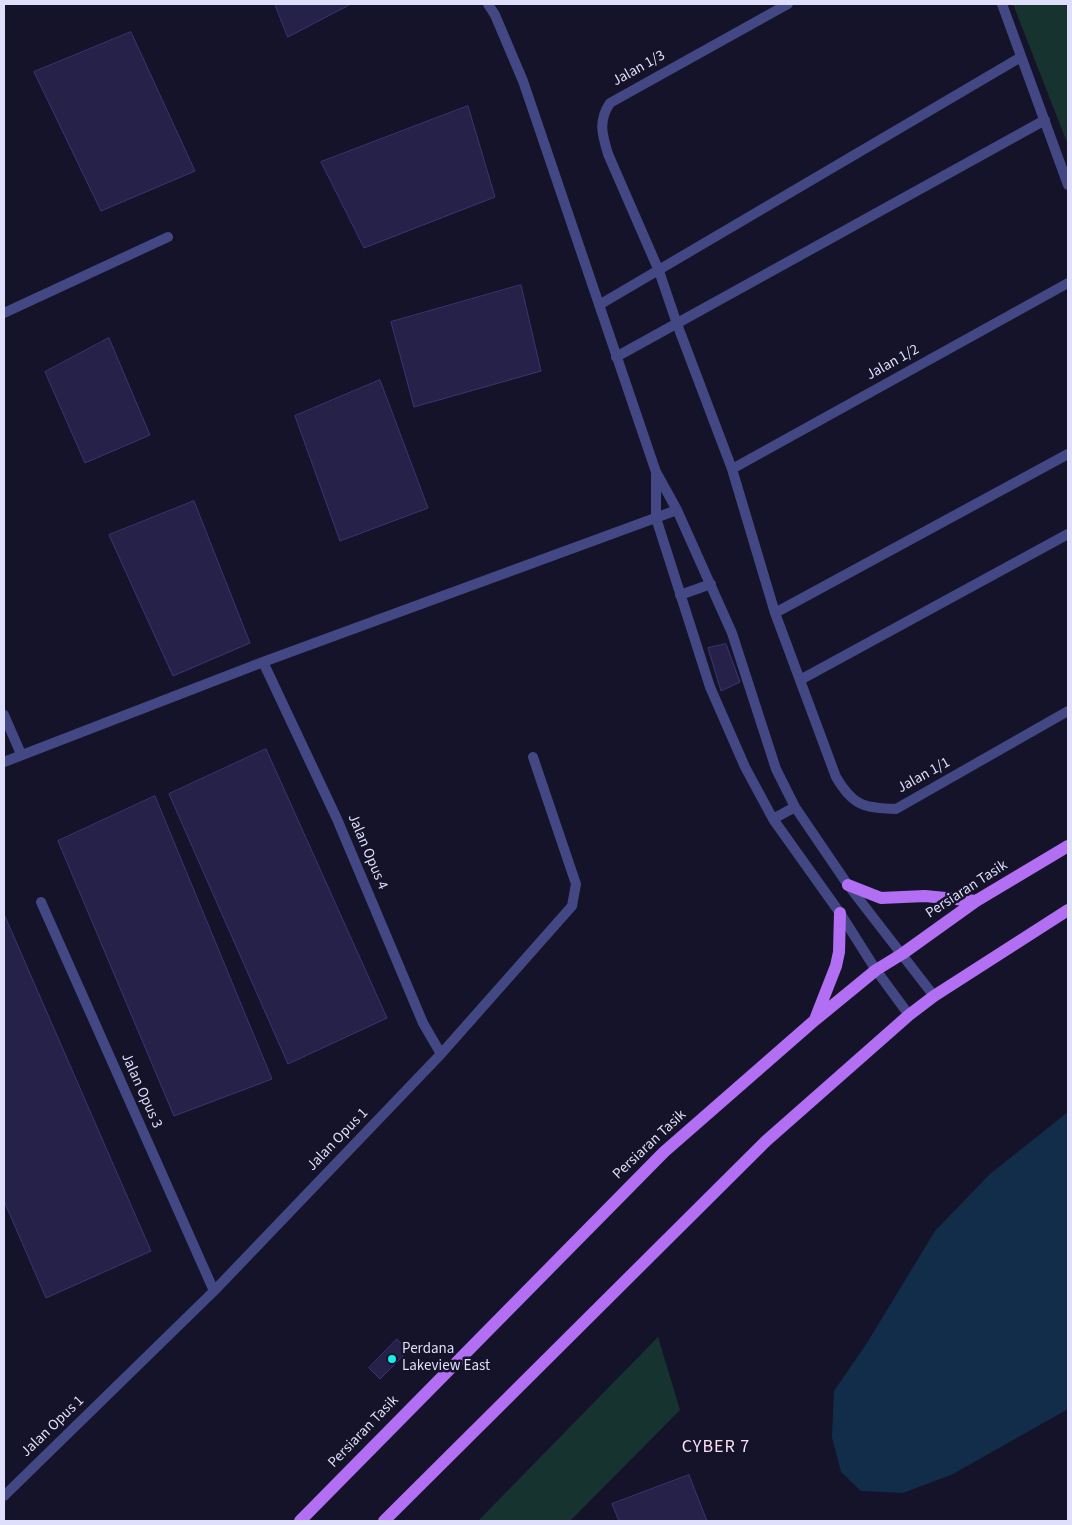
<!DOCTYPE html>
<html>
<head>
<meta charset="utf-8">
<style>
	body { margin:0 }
	#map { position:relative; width:1072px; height:1525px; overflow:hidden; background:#15132a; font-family:"Source Sans 3",sans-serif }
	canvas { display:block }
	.frame { position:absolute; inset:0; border:5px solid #dfdffc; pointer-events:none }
</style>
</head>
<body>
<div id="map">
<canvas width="1072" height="1525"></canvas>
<div class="frame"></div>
</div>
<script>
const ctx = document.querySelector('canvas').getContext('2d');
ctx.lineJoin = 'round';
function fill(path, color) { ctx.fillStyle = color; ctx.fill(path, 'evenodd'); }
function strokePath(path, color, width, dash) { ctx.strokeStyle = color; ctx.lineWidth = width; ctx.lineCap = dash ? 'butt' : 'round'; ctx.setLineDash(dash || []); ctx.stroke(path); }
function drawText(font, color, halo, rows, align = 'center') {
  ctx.font = font + ' "Source Sans 3",sans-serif'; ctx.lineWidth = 5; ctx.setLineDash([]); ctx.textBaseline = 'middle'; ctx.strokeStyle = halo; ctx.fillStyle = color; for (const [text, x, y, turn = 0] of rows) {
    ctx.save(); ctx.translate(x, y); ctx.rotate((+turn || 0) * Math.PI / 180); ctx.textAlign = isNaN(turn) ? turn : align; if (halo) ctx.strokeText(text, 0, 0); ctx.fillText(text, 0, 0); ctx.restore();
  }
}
fill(new Path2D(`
	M1013 4H1068V145Z
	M658 1337 680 1410 570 1521H478Z`), '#17332f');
fill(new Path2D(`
	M1068 1112V1409L953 1474 903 1493 861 1491 841 1472 832 1437 834 1391 867 1343 935 1231 990 1174Z`), '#122d49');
const building = new Path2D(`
	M275 4H351L288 37Z
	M131 32 195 171 101 211 34 72Z
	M468 106 495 197 364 248 321 162Z
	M521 285 541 371 414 407 391 322Z
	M109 338 150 435 85 463 45 372Z
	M380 380 428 508 340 541 295 416Z
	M194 501 250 643 173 676 109 535Z
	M726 644 740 682 721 691 708 648Z
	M266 749 387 1018 288 1064 169 794Z
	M155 796 272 1079 174 1116 58 841Z
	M4 914 151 1251 46 1298 4 1201Z
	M397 1339 408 1351 380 1379 369 1368Z
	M689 1475 707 1521H619L612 1504Z`);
fill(building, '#252149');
strokePath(building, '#3a3573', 1);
strokePath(new Path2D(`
	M488 4 495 15 523 81 656 472 677 510 732 633 776 769 795 807 848 885 934 996
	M788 4 610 103C598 121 602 134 608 154L659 271 677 324 732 469 775 613 836 777C853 806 864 808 896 809L1068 711
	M1002 4 1068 185
	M599 305 1021 57
	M4 313 168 237
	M616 357 1045 120
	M732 469 1068 283
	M656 473V518L710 687 745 767 773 819 840 913 876 970 909 1015
	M680 595 711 584
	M775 613 1068 454
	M263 662 337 819 423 1023 441 1054
	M800 680 1068 534
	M4 715 21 754
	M4 762 263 662 677 510
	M773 819 795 807
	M41 902 214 1291
	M4 1496 214 1291 441 1054 572 906 576 884 533 757`), '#434884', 10);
strokePath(new Path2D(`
	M848 885 881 898 925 896 976 901
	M816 1017 836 966 839 952 840 913
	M300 1521 664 1152 815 1020 876 970 902 954 976 901 1068 846
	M384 1521 766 1141 909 1015 934 996 1068 910`), '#b36ff3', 12);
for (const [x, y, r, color] of [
	[392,1359,5,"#1cebe8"]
]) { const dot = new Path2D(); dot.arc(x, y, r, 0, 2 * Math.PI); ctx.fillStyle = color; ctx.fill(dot); strokePath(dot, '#15132a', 2); }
drawText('15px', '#dfdffc', '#15132a', [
	["Jalan 1/3",639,69,-29],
	["Jalan 1/2",893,363,-29],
	["Jalan 1/1",924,776,-29],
	["Jalan Opus 4",367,852,67],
	["Persiaran Tasik",967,890,-33],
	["Jalan Opus 3",141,1091,66],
	["Jalan Opus 1",338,1140,-46],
	["Persiaran Tasik",650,1145,-43],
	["Jalan Opus 1",53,1427,-44],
	["Persiaran Tasik",364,1432,-46]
]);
drawText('15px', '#dfdffc', '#15132a', [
	["Perdana",402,1350],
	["Lakeview East",402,1367]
], 'left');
ctx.letterSpacing = '1px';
drawText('18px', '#fce1f5', '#15132a', [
	["CYBER 7",716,1448]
]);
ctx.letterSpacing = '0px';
</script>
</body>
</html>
